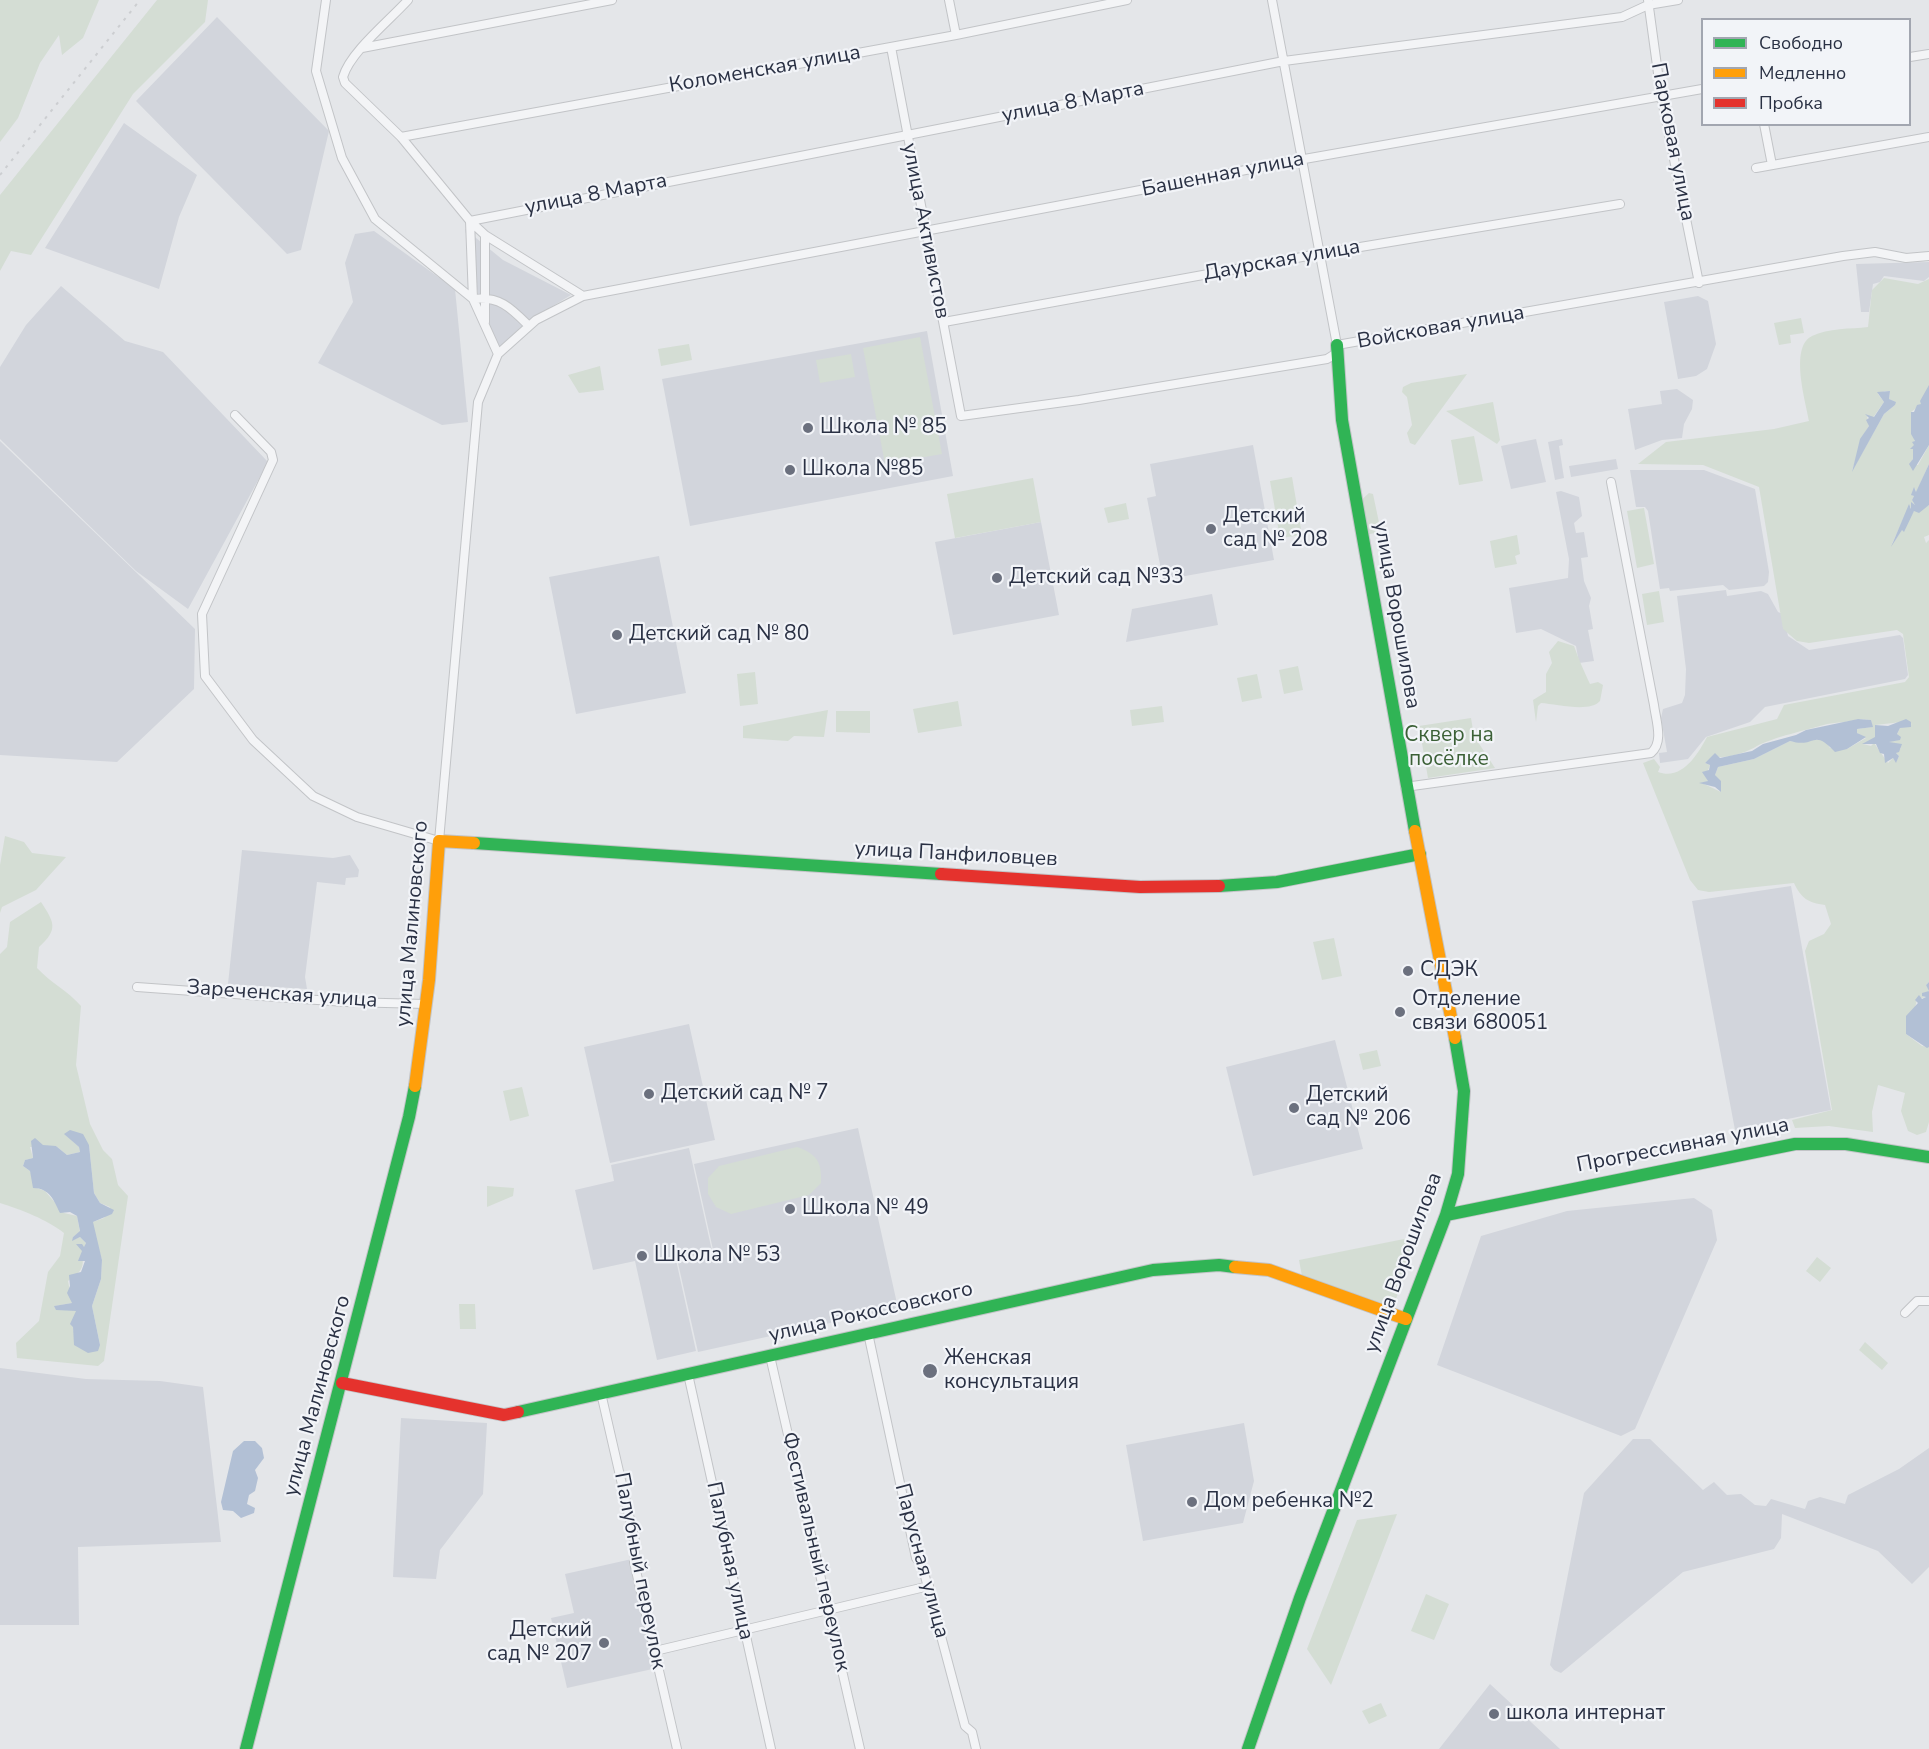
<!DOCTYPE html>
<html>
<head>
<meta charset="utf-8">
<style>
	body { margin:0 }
	#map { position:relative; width:1929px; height:1749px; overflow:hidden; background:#e4e6e9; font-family:"Nunito Sans",sans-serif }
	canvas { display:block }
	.legend { position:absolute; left:1701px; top:18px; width:210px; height:108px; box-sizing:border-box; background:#f2f4f8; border:2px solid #a2a6b0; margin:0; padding:8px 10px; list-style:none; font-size:18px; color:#2a3144 }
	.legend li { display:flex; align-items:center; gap:12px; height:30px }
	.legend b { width:30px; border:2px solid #a2a6b0 }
</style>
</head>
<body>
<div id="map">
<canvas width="1929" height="1749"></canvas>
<ul class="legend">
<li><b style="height:8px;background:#30b455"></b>Свободно</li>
<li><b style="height:8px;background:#ff9f0a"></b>Медленно</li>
<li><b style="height:8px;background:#e5322d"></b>Пробка</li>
</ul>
</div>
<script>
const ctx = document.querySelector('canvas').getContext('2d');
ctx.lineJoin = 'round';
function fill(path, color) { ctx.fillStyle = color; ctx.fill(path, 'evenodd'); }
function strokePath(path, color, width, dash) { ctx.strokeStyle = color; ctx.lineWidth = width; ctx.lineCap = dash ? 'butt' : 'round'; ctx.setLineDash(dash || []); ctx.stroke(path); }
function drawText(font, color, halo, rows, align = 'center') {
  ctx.font = font + ' "Nunito Sans",sans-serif'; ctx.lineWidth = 4.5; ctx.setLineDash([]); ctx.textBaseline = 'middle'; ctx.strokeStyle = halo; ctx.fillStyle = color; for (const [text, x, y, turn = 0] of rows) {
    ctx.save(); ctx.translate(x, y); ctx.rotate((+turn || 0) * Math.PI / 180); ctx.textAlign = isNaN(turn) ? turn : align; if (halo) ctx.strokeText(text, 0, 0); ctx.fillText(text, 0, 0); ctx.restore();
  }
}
fill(new Path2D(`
	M217 17 329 131 301 250 287 254 136 101Z
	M124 123 197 175 179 217 159 289 45 248Z
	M465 229 503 260 571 295 533 318 499 348 482 312Z
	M374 231 455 289 468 422 442 425 318 363 353 302 345 263 355 234Z
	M1929 262V277L1924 281 1884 276 1880 282 1873 284 1869 312H1861L1856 264Z
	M61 286 125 341 163 352 268 462 188 609 136 571 0 439V367L26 325Z
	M1698 296 1708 301 1716 344 1707 369 1696 376 1678 379 1664 302Z
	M927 331 953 476 690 526 662 379Z
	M1677 389 1693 400 1692 409 1684 424 1682 438 1662 440 1635 450 1628 409 1662 404 1660 391Z
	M1536 439 1546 482 1511 489 1501 446Z
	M1562 439 1563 445 1559 446 1564 478 1555 480 1548 442Z
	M0 441 195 629 194 689 117 762 0 755Z
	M1253 445 1274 560 1163 580 1147 498 1156 496 1150 464Z
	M1616 459 1618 469 1571 477 1569 466Z
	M1630 470H1704L1755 489 1769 572 1768 582 1764 586 1729 590 1723 585 1670 591 1669 588 1660 589 1648 511 1645 507H1636Z
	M1561 491 1579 497 1582 516 1574 523 1576 533 1584 532 1588 557 1581 558 1584 581 1591 598 1589 606 1593 629 1588 630 1594 661 1579 663 1576 646 1541 629 1516 633 1509 588 1568 578 1569 559 1556 492Z
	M1041 522 1059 615 953 635 935 542Z
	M659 556 686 693 576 714 549 577Z
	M1726 590 1727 596 1761 591 1768 594 1778 612 1783 614 1788 636 1809 650 1900 635 1903 638 1908 675 1905 679 1765 707 1750 722 1706 737 1688 759 1660 763 1659 753 1667 752 1661 718 1663 709 1682 703 1685 695 1686 669 1677 596Z
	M1212 594 1218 625 1126 642 1132 609Z
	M242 850 333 858 350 855 359 870 358 877 346 878 345 885 317 882 305 977 307 989 228 984Z
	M1791 886 1831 1110 1735 1130 1692 901Z
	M689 1024 715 1140 610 1163 584 1047Z
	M1335 1040 1363 1149 1253 1176 1226 1067Z
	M858 1128 898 1308 698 1352 678 1263 714 1254 694 1164Z
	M689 1148 712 1251 676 1260 696 1351 657 1360 635 1261 593 1270 575 1190 614 1181 611 1165Z
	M1694 1198 1712 1210 1717 1240 1635 1429 1621 1436 1437 1365 1481 1236 1567 1211Z
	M0 1368 86 1379 160 1381 203 1387 221 1542 78 1547 79 1625H0Z
	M401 1418 487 1423 483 1494 440 1550 436 1579 393 1577Z
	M1244 1423 1254 1481 1243 1523 1143 1541 1126 1445Z
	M1633 1439H1650L1703 1490 1714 1482 1727 1495 1741 1494 1755 1505 1766 1506 1771 1499 1805 1509 1808 1501 1820 1497 1845 1504 1848 1495 1899 1469 1929 1448V1567L1912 1584 1878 1551 1782 1514 1781 1538 1774 1549 1683 1572 1561 1673 1554 1670 1550 1665 1584 1493Z
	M632 1559 657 1668 567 1688 551 1618 574 1613 565 1574Z
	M1490 1684 1560 1749H1439Z`), '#d2d5dc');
fill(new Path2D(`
	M0 0H99L83 38 62 55 59 35 40 63 18 118 0 142Z
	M157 0H208L205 22 133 94 31 255 11 251 0 271V195Z
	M1884 278 1918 284 1929 279V389L1922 404 1911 412C1912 427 1920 453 1910 464L1918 465 1929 445V464L1916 493 1915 488 1912 495 1914 496 1912 500 1915 505 1912 503 1913 509 1909 506 1892 544C1900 535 1905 522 1914 511L1929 505V535L1924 537 1926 543 1929 540V982L1926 985 1929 990 1927 994 1922 993V996L1926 997 1917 999 1915 1008 1907 1016 1906 1034 1922 1046 1929 1047V1122L1926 1132 1917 1135 1908 1131 1901 1111 1905 1093 1878 1085 1872 1112 1873 1132 1829 1126 1795 1128 1792 1120 1832 1110 1805 951 1809 941 1824 934 1831 924 1825 905C1808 903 1801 898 1794 883L1709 892 1698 890 1690 880 1643 763 1654 759 1660 767 1658 772C1682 781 1698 754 1707 737L1777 719 1784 705 1905 682 1909 677 1903 634 1897 630 1809 643 1797 641 1783 629 1759 487 1703 465 1638 464 1666 442 1774 429 1809 421C1806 402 1789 347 1812 336 1828 328 1851 329 1868 327L1872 290ZM1885 391H1890L1889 399 1895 402V405L1884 414 1852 471 1863 436 1869 426 1867 416 1872 419 1884 402 1878 394ZM1858 719 1871 720 1872 727 1857 729V733L1866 738 1847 749 1830 748 1827 742C1815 736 1804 745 1790 741L1754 759 1718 767 1715 775 1721 792 1704 784 1708 781 1706 776 1710 765 1705 763 1714 756C1726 760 1747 752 1757 746 1771 738 1810 729 1827 724 1837 722 1848 723 1858 719ZM1902 722 1912 724 1900 728 1897 734 1899 737 1889 742 1901 748 1896 753 1899 756 1896 762 1893 758 1888 763 1874 743 1871 746 1863 744 1875 738V725Z
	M1801 318 1804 333 1790 335 1791 343 1779 345 1774 323Z
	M920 337 942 454 885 464 863 348Z
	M689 344 692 360 661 366 658 349Z
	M851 354 855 377 820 383 816 360Z
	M600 366 604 390 579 393 568 375Z
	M1467 374 1415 445 1410 443 1407 433 1412 425 1407 397 1402 392 1403 387 1411 383Z
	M1493 402 1500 440 1497 444 1446 411Z
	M1474 436 1483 481 1459 485 1451 440Z
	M1292 477 1302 535 1280 538 1270 481Z
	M1033 478 1041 522 955 538 947 494Z
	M1369 493 1373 494 1381 532 1364 535 1358 503Z
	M1126 503 1129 519 1108 523 1104 508Z
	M1644 508 1654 564 1637 568 1627 511Z
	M1517 535 1520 554 1515 556 1517 564 1495 568 1490 541Z
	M1659 591 1664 622 1647 625 1642 594Z
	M1558 641 1574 646C1579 660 1584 671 1590 684L1598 682 1603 685 1600 701C1590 713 1556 704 1541 703L1538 706 1536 722 1533 700 1546 692V674L1552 663 1549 652Z
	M1298 666 1303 690 1284 694 1279 670Z
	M755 672 758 704 740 706 737 674Z
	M1257 674 1262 698 1242 702 1237 678Z
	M958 701 962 726 918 733 913 709Z
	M1162 706 1164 722 1132 726 1130 710Z
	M828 710 824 737 794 736 788 741 743 738V726Z
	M836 711H870V733L836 732Z
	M1471 718 1474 736 1495 768 1428 778 1419 726Z
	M5 836 24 842 32 853 66 857 36 890 2 907 0 913V865Z
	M41 902C54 922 59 929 39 947L37 968C51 983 68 991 81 1006L76 1065 90 1124 103 1150 112 1159 118 1185 128 1196 104 1361 98 1366 17 1358 16 1343 39 1321 48 1272 60 1256 64 1233C48 1220 20 1209 0 1203V954L7 947 10 922ZM65 1134 89 1145 94 1193 100 1203 110 1207 104 1218 93 1222V1229L102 1260 101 1279 92 1306 100 1345 76 1342 73 1327 77 1311 55 1306 72 1303 68 1281C91 1266 78 1263 86 1243L80 1237 73 1240V1237L80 1232 77 1216 64 1213 45 1191 37 1188 30 1171 23 1166 25 1160 33 1158 30 1147 56 1146 67 1155 80 1152 79 1147Z
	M1334 938 1342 976 1322 980 1313 942Z
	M1377 1050 1381 1066 1363 1070 1359 1054Z
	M522 1087 529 1116 510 1121 503 1091Z
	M797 1147C817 1154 822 1162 821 1183L809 1195 731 1214 716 1207 708 1194V1178L719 1166Z
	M487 1186 514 1188 513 1196 487 1207Z
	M1419 1236 1393 1307 1302 1276 1299 1260Z
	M1817 1257 1831 1268 1820 1282 1806 1271Z
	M459 1304H475L476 1329H460Z
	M1865 1342 1888 1363 1882 1370 1859 1350Z
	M1397 1514 1331 1685 1307 1649 1357 1520Z
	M1426 1594 1449 1604 1434 1640 1411 1631Z
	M1381 1703 1387 1716 1369 1724 1362 1711Z`), '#d4ddd4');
fill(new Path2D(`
	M1929 385V445L1913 471 1909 464 1913 459V449H1910L1914 445 1912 442 1915 441 1911 434V412H1914L1917 405 1921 404 1920 401Z
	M1890 391 1889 399 1896 402 1895 405 1884 414 1852 472 1860 439 1869 426 1866 420 1869 418 1865 414 1874 417 1884 402 1877 392Z
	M1929 464V505L1919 513 1914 511 1904 532 1902 530 1891 547 1909 504 1911 509V502L1915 505 1912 500 1914 496 1911 495 1914 487 1916 492Z
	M1858 719 1871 720 1873 727 1857 729V733L1866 737 1847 749 1835 752C1812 727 1816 749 1790 741L1754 759 1718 767 1715 775 1721 781V792L1715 787 1699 783 1708 781 1702 772 1709 770 1710 765 1705 763 1715 753 1720 758 1752 751 1763 744 1796 735 1806 730Z
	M1906 719 1911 722V727L1900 728 1897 734 1901 737 1900 740 1889 742 1902 744 1899 752 1896 753 1899 756 1896 763 1893 758 1885 763 1884 754 1880 753 1876 744H1862L1875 737V725L1888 726Z
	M1929 982V1047L1927 1048 1906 1034V1016L1918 1003 1915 1000 1919 995 1922 999 1926 997 1922 996V993L1929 991 1926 985Z
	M70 1130 83 1134 89 1145 94 1193 100 1203 114 1210 112 1214 93 1222 102 1260 101 1279 92 1306 100 1345 98 1351 88 1353 74 1345 73 1327 70 1324 76 1311 56 1310 54 1306 72 1303 67 1293 70 1286 69 1275 81 1272 85 1261H78L82 1251 76 1244H82L84 1247 86 1243 80 1237 72 1241 73 1237 80 1231 77 1216 70 1212 60 1213C54 1201 50 1188 33 1188L30 1171 23 1166 25 1160 33 1158 31 1141 35 1138 43 1145 56 1146 67 1155 80 1152 79 1147 64 1134Z
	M244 1441H255L262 1448 264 1458 255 1470 258 1478 255 1491 249 1495 247 1504 255 1508 254 1513 241 1518 233 1511 223 1510 221 1502 233 1451Z`), '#b2c0d5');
const street = new Path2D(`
	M326 0 316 71 342 158 375 219 473 299 498 354
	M408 0C390 20 350 52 343 77L345 83 401 137 470 221 485 235 583 296
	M949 0 956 35
	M1272 0 1337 345
	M1648 0 1661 95 1699 283
	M891 47 961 416 1079 400 1327 359 1335 354 1337 345 1843 256 1875 252 1906 258 1929 256
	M362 48 612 0
	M1910 57 1929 54
	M1764 124 1772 165
	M401 137 956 35 1127 0
	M1756 168 1929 137
	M485 235V322
	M944 322 1324 253 1620 204
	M529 326C511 308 500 296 473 299L470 221 1284 61 1622 17 1648 5 1678 0
	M235 415 271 452 273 460 202 614 205 676 253 740 313 796 357 817 439 841 478 402 498 354 536 320 583 296 1293 161 1702 89
	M1405 787 1651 753C1664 742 1656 721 1654 705L1611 482
	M137 987 345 1002 426 1004
	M1905 1313 1917 1301H1929
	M868 1333 916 1558 922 1565 965 1726 972 1732 976 1749
	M770 1356 860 1749
	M688 1374 771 1749
	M601 1393 635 1541 634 1562 677 1749
	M655 1651 929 1586`);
const fast = new Path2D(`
	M1337 345 1342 420 1415 831
	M474 843 941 874
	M1219 886 1277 882 1420 854
	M1446 1215 1795 1144H1846L1929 1157
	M518 1412 1153 1270 1219 1265 1235 1267
	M246 1749 409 1117 415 1086
	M1248 1749 1300 1598 1446 1215 1458 1174 1464 1091 1455 1038`);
const slow = new Path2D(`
	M1415 831 1455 1038
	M415 1086 429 980 439 841 474 843
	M1235 1267 1269 1270 1406 1319`);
const jam = new Path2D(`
	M941 874 1140 887 1219 886
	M342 1383 504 1415 518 1412`);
strokePath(street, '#c2c4c7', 10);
strokePath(fast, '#c2c4c7', 14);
strokePath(slow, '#c2c4c7', 14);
strokePath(jam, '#c2c4c7', 14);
strokePath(street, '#f3f4f6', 8);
strokePath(fast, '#30b455', 12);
strokePath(slow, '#ff9f0a', 12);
strokePath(jam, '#e5322d', 12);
strokePath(new Path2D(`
	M0 175 140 0`), '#ccced1', 2, [3, 6]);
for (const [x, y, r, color] of [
	[808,428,6,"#6b707e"],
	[790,470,6,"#6b707e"],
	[1211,529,6,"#6b707e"],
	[997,578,6,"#6b707e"],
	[617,635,6,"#6b707e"],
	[1408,971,6,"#6b707e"],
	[1400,1012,6,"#6b707e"],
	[649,1094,6,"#6b707e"],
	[1294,1108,6,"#6b707e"],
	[790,1209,6,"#6b707e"],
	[642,1256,6,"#6b707e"],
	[930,1371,8,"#6b707e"],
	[1192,1502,6,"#6b707e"],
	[604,1643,6,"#6b707e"],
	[1494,1714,6,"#6b707e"]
]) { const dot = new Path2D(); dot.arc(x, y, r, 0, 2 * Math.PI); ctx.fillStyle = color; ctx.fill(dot); strokePath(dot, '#f2f4f8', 2); }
drawText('21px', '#2a3144', '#f2f4f8', [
	["Коломенская улица",765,70,-10],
	["улица 8 Марта",1073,103,-11],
	["Парковая улица",1672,142,79],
	["Башенная улица",1223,175,-11],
	["улица 8 Марта",596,195,-11],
	["улица Активистов",925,231,79],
	["Даурская улица",1282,261,-10],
	["Войсковая улица",1441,328,-10],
	["улица Ворошилова",1396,615,80],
	["улица Панфиловцев",956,855,3],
	["улица Малиновского",413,924,-85],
	["Зареченская улица",282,995,4],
	["Прогрессивная улица",1683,1146,-11],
	["улица Ворошилова",1404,1263,-70],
	["улица Рокоссовского",871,1313,-13],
	["улица Малиновского",318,1396,-75],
	["Фестивальный переулок",815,1552,77],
	["Палубная улица",729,1561,78],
	["Парусная улица",921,1561,75],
	["Палубный переулок",639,1571,79]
]);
drawText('21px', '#2a3144', '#f2f4f8', [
	["Школа № 85",820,428],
	["Школа №85",802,470],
	["Детский",1223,517],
	["сад № 208",1223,541],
	["Детский сад №33",1009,578],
	["Детский сад № 80",629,635],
	["СДЭК",1420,971],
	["Отделение",1412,1000],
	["связи 680051",1412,1024],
	["Детский сад № 7",661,1094],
	["Детский",1306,1096],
	["сад № 206",1306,1120],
	["Школа № 49",802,1209],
	["Школа № 53",654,1256],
	["Женская",944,1359],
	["консультация",944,1383],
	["Дом ребенка №2",1204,1502],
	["Детский",592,1631,"right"],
	["сад № 207",592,1655,"right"],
	["школа интернат",1506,1714]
], 'left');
drawText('21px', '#3b6036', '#f2f4f8', [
	["Сквер на",1449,736],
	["посёлке",1449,760]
]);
</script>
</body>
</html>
